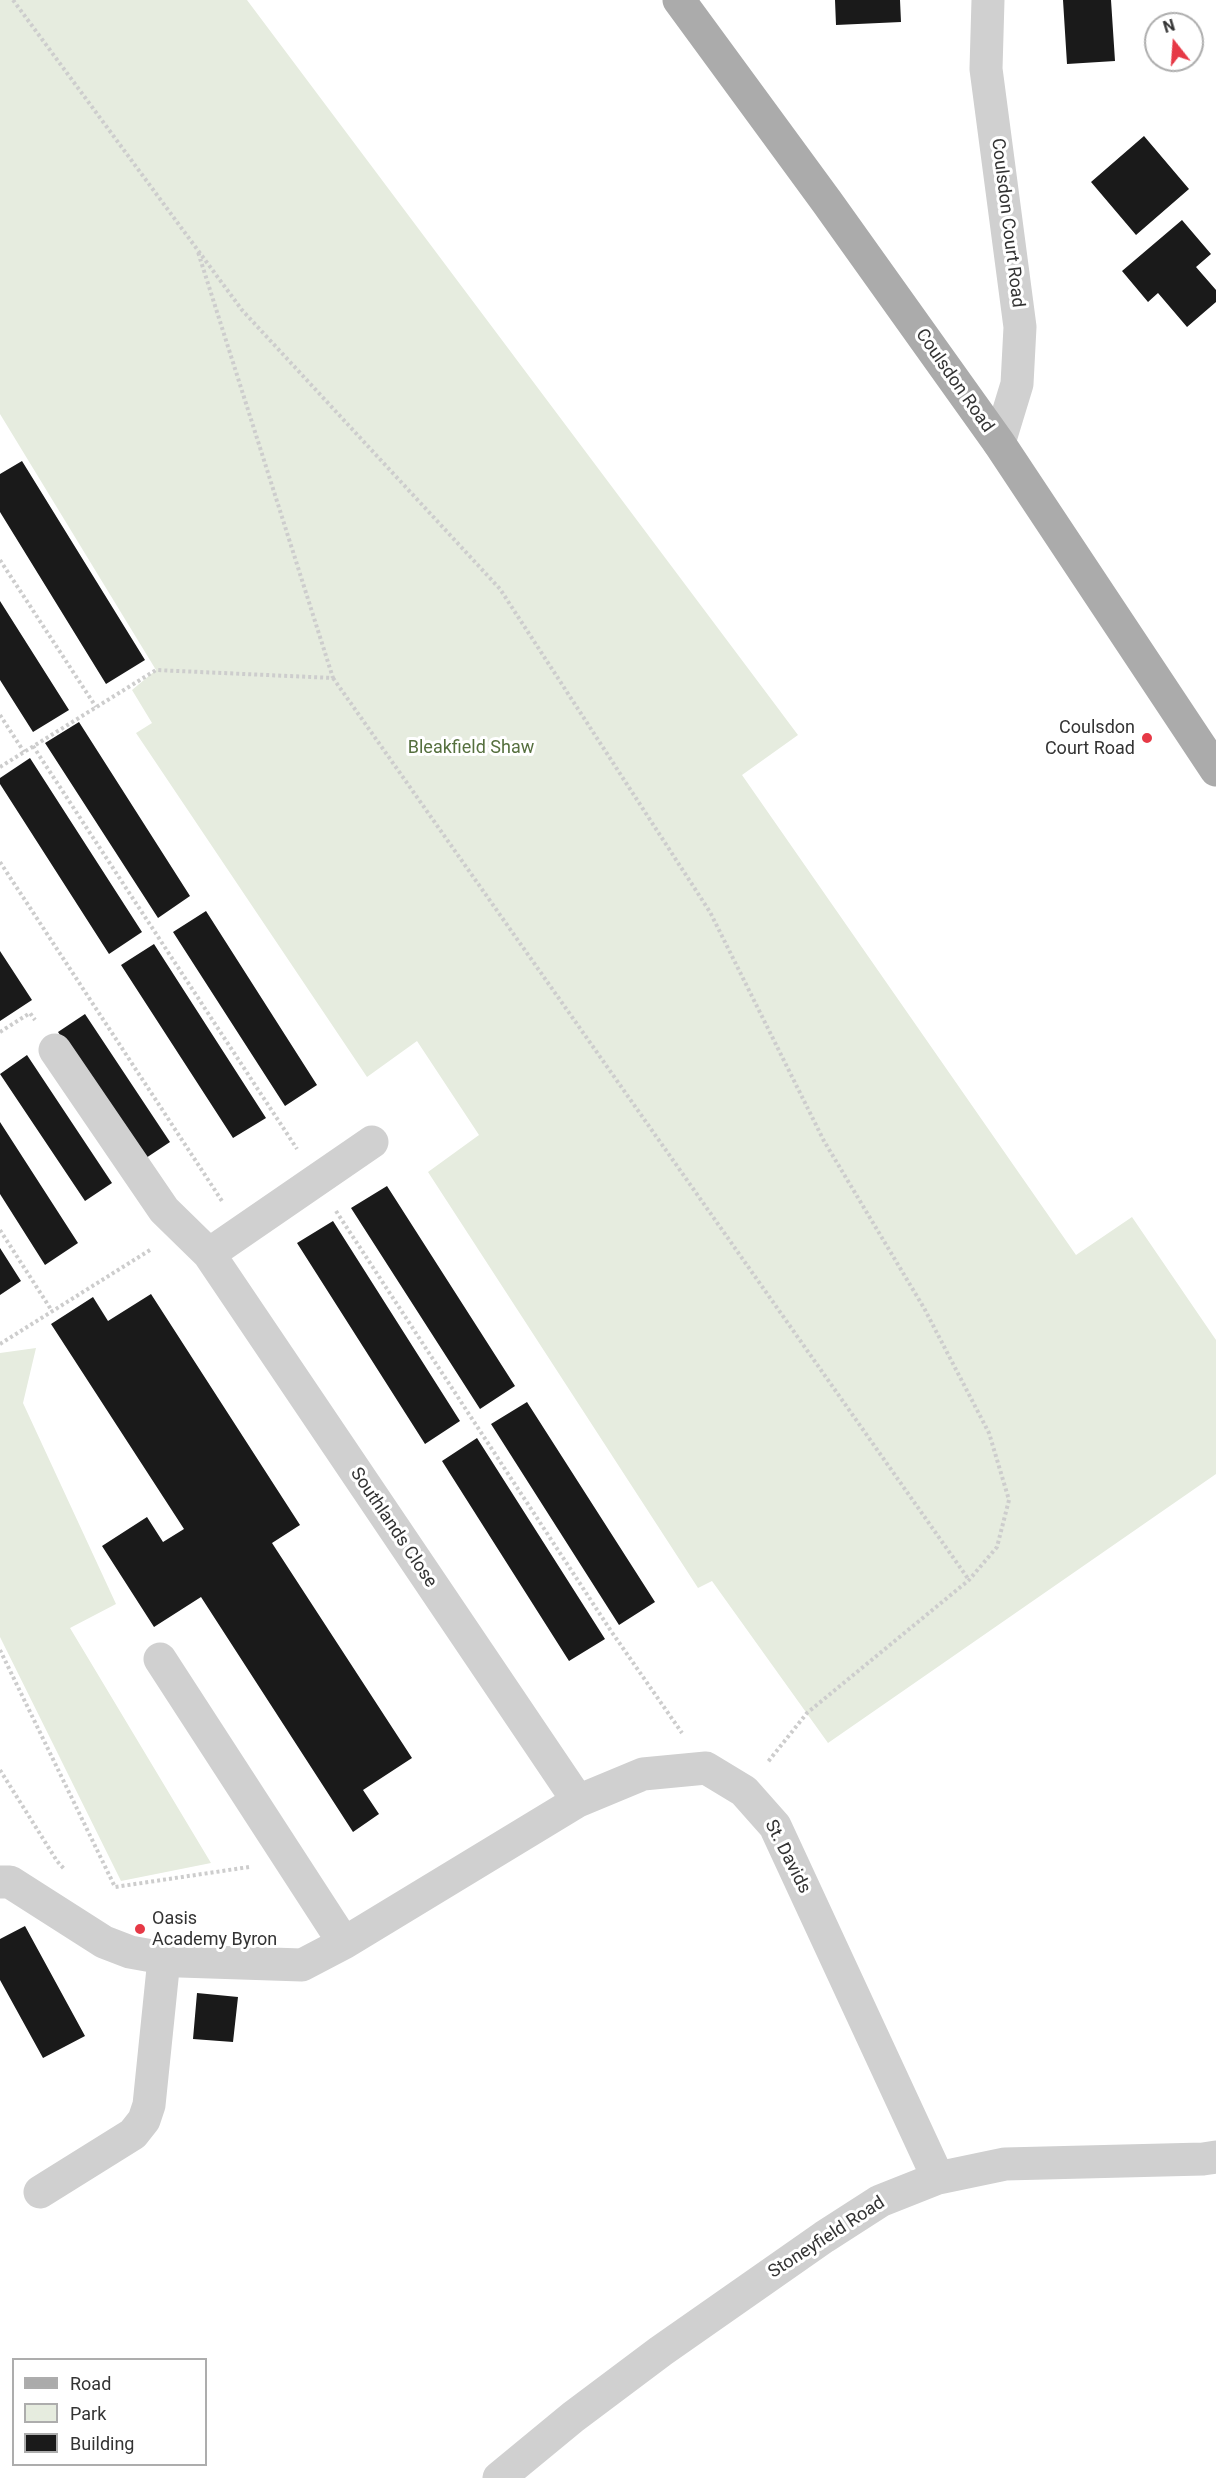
<!DOCTYPE html>
<html>
<head>
<meta charset="utf-8">
<style>
	body { margin:0 }
	#map { position:relative; width:1216px; height:2478px; overflow:hidden; background:#fff; font-family:Roboto,sans-serif }
	canvas { display:block }
	.legend { position:absolute; left:12px; top:2358px; width:195px; height:108px; box-sizing:border-box; background:#fff; border:2px solid #adadad; margin:0; padding:8px 10px; list-style:none; font-size:18px; color:#333 }
	.legend li { display:flex; align-items:center; gap:12px; height:30px }
	.legend b { width:30px; border:2px solid #adadad }
	.north { position:absolute; left:1144px; top:12px; width:60px; height:60px; box-sizing:border-box; background:#fff; border:2px solid #adadad; border-radius:50%; rotate:343deg; font-size:16px; font-weight:700; line-height:24px; text-align:center; color:#333 }
	.north::after { content:''; display:block; margin:auto; width:21px; height:27px; background:#e63946; clip-path:polygon(50% 0,100% 100%,50% 72%,0 100%) }
</style>
</head>
<body>
<div id="map">
<canvas width="1216" height="2478"></canvas>
<ul class="legend">
<li><b style="height:8px;background:#ababab"></b>Road</li>
<li><b style="height:16px;background:#e6ecdf"></b>Park</li>
<li><b style="height:16px;background:#1a1a1a"></b>Building</li>
</ul>
<div class="north">N</div>
</div>
<script>
const ctx = document.querySelector('canvas').getContext('2d');
ctx.lineJoin = 'round';
function fill(path, color) { ctx.fillStyle = color; ctx.fill(path, 'evenodd'); }
function strokePath(path, color, width, dash) { ctx.strokeStyle = color; ctx.lineWidth = width; ctx.lineCap = dash ? 'butt' : 'round'; ctx.setLineDash(dash || []); ctx.stroke(path); }
function drawText(font, color, halo, rows, align = 'center') {
  ctx.font = font + ' Roboto,sans-serif'; ctx.lineWidth = 6; ctx.setLineDash([]); ctx.textBaseline = 'middle'; ctx.strokeStyle = halo; ctx.fillStyle = color; for (const [text, x, y, turn = 0] of rows) {
    ctx.save(); ctx.translate(x, y); ctx.rotate((+turn || 0) * Math.PI / 180); ctx.textAlign = isNaN(turn) ? turn : align; if (halo) ctx.strokeText(text, 0, 0); ctx.fillText(text, 0, 0); ctx.restore();
  }
}
fill(new Path2D(`
	M0 0H247L798 735 742 775 1076 1255 1132 1217 1216 1340V1474L828 1743 712 1581 698 1588 428 1172 479 1135 417 1041 367 1077 136 733 152 723 132 690 156 670 0 414Z
	M36 1348 23 1403 116 1604 70 1628 211 1863 121 1881 0 1637V1353Z`), '#e6ecdf');
fill(new Path2D(`
	M835 0H900L901 22 836 25Z
	M1063 0H1111L1115 61 1067 64Z
	M1144 136 1189 189 1136 235 1091 182Z
	M1182 220 1211 254 1196 267 1216 290V302L1187 327 1158 293 1148 302 1122 271Z
	M22 461 145 660 106 684 0 512V474Z
	M0 601 69 710 33 732 0 680Z
	M79 722 190 896 158 918 45 743Z
	M30 758 142 932 109 954 0 784V778Z
	M206 911 317 1085 285 1106 173 932Z
	M154 944 266 1118 233 1138 121 965Z
	M0 951 32 1000 0 1021Z
	M85 1014 170 1142 143 1160 58 1032Z
	M27 1055 112 1183 85 1201 0 1074Z
	M0 1122 78 1243 45 1265 0 1194Z
	M387 1186 515 1386 480 1409 351 1208Z
	M333 1221 460 1421 425 1444 297 1243Z
	M0 1248 21 1281 0 1295Z
	M151 1294 300 1525 272 1543 412 1758 363 1790 379 1814 353 1832 201 1597 154 1627 102 1546 147 1517 163 1542 184 1529 51 1324 93 1297 108 1321Z
	M527 1402 655 1602 619 1625 491 1424Z
	M477 1438 605 1639 569 1661 442 1461Z
	M25 1926 85 2036 43 2058 0 1980V1939Z
	M197 1993 238 1997 233 2042 193 2039Z`), '#1a1a1a');
strokePath(new Path2D(`
	M13 0 242 310 500 589 710 912 824 1141 924 1308 989 1433 1009 1500 997 1547 969 1580 807 1713 767 1763
	M0 560 96 707
	M333 678 969 1580
	M0 715 24 752
	M33 746 297 1149
	M0 767 156 670 333 678 198 252
	M0 862 222 1201
	M0 1032 30 1013 35 1020
	M336 1211 611 1631 682 1733
	M0 1230 52 1311
	M0 1344 150 1250
	M0 1650 115 1887 249 1867
	M0 1770 57 1861 65 1870`), '#cdcdcd', 4, [3, 3]);
strokePath(new Path2D(`
	M988 0 986 69 1020 327 1017 384 999 443
	M55 1050 164 1210 209 1254 372 1142
	M209 1254 578 1801
	M160 1659 344 1943
	M0 1882H10L104 1942 130 1952 180 1961 302 1965 344 1943 578 1801 643 1774 706 1768 744 1791 775 1826 938 2178
	M40 2192 133 2134 144 2120 149 2105 164 1959
	M499 2478 573 2417 661 2351 824 2237 880 2201 938 2178 1005 2164 1203 2159 1216 2157`), '#d0d0d0', 33);
strokePath(new Path2D(`
	M679 0 827 202 999 443 1216 770`), '#ababab', 33);
for (const [x, y, r, color] of [
	[1147,738,6,"#e63946"],
	[140,1929,6,"#e63946"]
]) { const dot = new Path2D(); dot.arc(x, y, r, 0, 2 * Math.PI); ctx.fillStyle = color; ctx.fill(dot); strokePath(dot, '#fff', 2); }
drawText('18px', '#333', '#fff', [
	["Coulsdon Court Road",1007,223,83],
	["Coulsdon Road",954,381,55],
	["Southlands Close",393,1528,56],
	["St. Davids",787,1857,63],
	["Stoneyfield Road",827,2238,-33]
]);
drawText('18px', '#333', '#fff', [
	["Coulsdon",1135,728],
	["Court Road",1135,749],
	["Oasis",152,1919,"left"],
	["Academy Byron",152,1940,"left"]
], 'right');
drawText('18px', '#56703f', '#fff', [
	["Bleakfield Shaw",471,748]
]);
</script>
</body>
</html>
